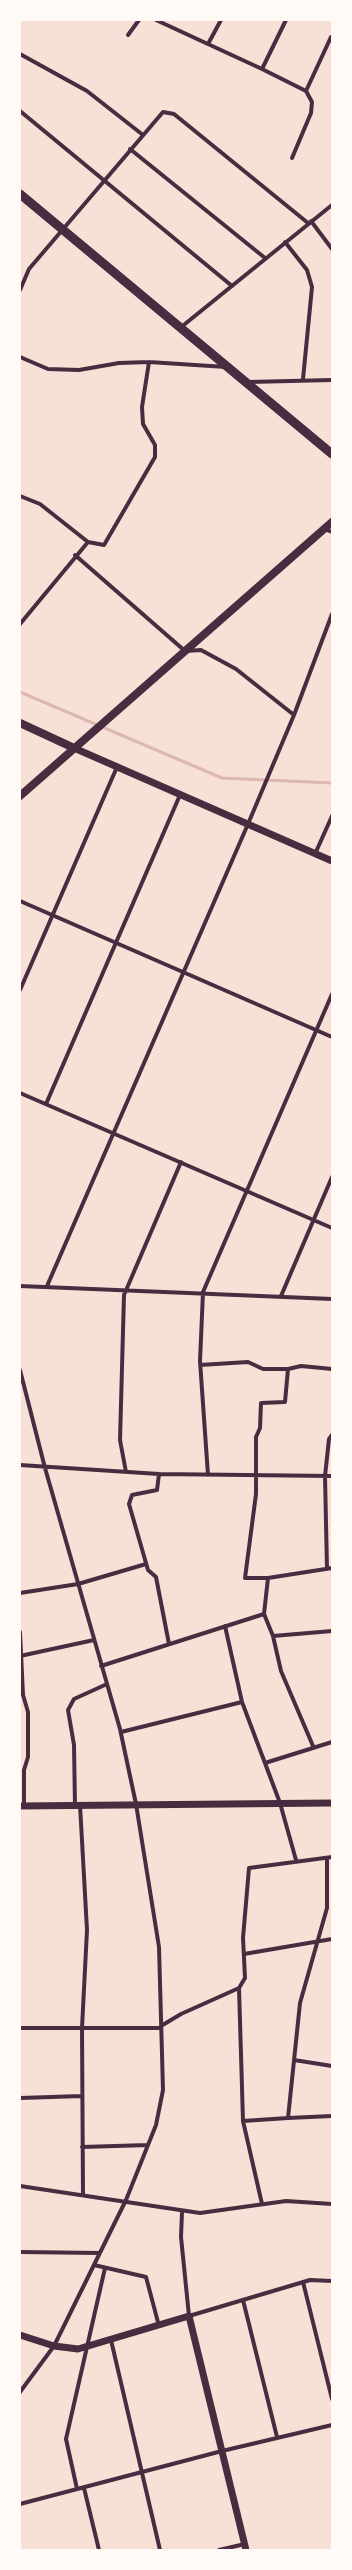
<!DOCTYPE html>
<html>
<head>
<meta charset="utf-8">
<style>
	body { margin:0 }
	#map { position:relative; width:352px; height:2570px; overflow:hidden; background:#f7e1d7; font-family:"Libre Baskerville",serif }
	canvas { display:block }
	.frame { position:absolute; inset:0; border:21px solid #fffaf5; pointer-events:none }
</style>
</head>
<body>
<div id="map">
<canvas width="352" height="2570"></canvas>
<div class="frame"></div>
</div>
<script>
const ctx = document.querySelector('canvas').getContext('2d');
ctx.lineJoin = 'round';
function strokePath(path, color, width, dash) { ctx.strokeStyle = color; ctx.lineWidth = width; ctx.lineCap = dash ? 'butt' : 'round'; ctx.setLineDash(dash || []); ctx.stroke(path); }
strokePath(new Path2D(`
	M20 692 222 778 332 783`), '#dcb8b0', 3);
strokePath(new Path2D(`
	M156 20 262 69 286 20
	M128 35 139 20
	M208 44 221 20
	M20 54 87 91 143 135
	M262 69 306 91 331 37
	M20 111 232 286
	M130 149 265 258
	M292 158 311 113 312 102 306 91
	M311 221 332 249
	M285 242 307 270 312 287 303 379
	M20 290 29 269 163 112 174 114 308 223
	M180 328 332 205
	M20 357 48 369 79 370 119 363 149 362 226 367
	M249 382 332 380
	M20 496 40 504 88 542 104 545 155 457V445L143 424 142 407 149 362
	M324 529 332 532
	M75 555 185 651 201 650 236 669 294 715
	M20 624 88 542
	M315 854 332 816
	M20 901 332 1037
	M20 990 117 767
	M20 1093 332 1228
	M46 1104 180 795
	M20 1286 332 1299
	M47 1286 248 824 294 715 332 614
	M281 1296 332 1177
	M200 1365 248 1362 263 1369H288L301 1366 332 1369
	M288 1369 285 1402 261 1403 260 1428 256 1437V1494L245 1578H268L332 1568
	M20 1370 45 1468 120 1729 136 1804 159 1947 163 2090 156 2125 126 2200 54 2346 20 2392
	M20 1465 159 1474 332 1476
	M126 1472 120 1440 124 1295 181 1162
	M159 1474 157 1490 132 1495 129 1504 148 1570 156 1577 169 1644
	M208 1475 200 1361 203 1292 332 994
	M327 1569 325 1476 329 1439 332 1435
	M268 1578 264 1614 273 1636 281 1671 313 1746
	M20 1593 78 1584 146 1564
	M225 1626 242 1702 280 1803 296 1860
	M20 1632 23 1695 28 1712V1757L24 1770V1806
	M273 1636 332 1631
	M20 1656 94 1640
	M101 1666 264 1614
	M121 1732 242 1702
	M265 1763 332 1742
	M80 1805 87 1930 82 2028 83 2195
	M75 1806 74 1745 68 1710 74 1699 107 1684
	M327 1858V1908L300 2003 288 2118 332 2116
	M244 1954 332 1939
	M161 2026 181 2014 239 1988
	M20 2028H161
	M294 2060 332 2066
	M20 2098 82 2096
	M243 2121 288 2118
	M82 2147 148 2145
	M20 2186 200 2213 286 2201 332 2204
	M262 2204 243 2121 239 1988 245 1978 243 1938 249 1868 332 1857
	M182 2212 181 2237 189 2316 310 2280 332 2281
	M20 2252 100 2253
	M94 2265 146 2277 159 2326
	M303 2282 332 2399
	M243 2300 277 2437
	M111 2340 160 2550
	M84 2488 99 2550
	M77 2489 66 2439 105 2268
	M20 2504 222 2451 332 2425
	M219 2550 245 2544`), '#4a2c40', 4);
strokePath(new Path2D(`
	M74 748 332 861
	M20 1806 332 1803
	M20 2335 54 2346 78 2349 189 2316 246 2550`), '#4a2c40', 7);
strokePath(new Path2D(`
	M20 723 74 748
	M20 796 332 522`), '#4a2c40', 8);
strokePath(new Path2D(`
	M20 194 332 454`), '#4a2c40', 9);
</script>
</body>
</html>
